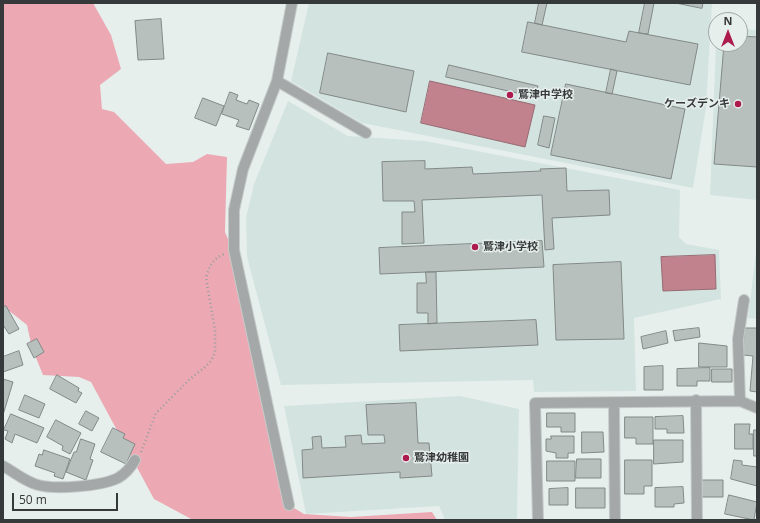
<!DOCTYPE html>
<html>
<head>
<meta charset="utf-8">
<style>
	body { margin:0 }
	#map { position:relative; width:760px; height:523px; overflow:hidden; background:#e7efed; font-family:"Open Sans",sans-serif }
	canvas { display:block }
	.frame { position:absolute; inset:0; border:4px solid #363939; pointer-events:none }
	.north { position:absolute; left:708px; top:12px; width:40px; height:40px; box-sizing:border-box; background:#e7efed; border:1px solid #a0a6a5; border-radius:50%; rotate:0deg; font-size:11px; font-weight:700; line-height:16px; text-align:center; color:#363939 }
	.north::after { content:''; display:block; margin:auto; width:14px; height:18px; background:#ad1b4e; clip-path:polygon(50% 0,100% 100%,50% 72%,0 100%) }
	.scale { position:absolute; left:12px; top:493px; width:106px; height:18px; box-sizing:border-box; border:2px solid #363939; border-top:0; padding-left:5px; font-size:12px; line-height:14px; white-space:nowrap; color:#363939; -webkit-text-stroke:3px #e7efed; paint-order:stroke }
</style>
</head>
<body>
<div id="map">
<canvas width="760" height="523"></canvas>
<div class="frame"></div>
<div class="north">N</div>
<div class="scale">50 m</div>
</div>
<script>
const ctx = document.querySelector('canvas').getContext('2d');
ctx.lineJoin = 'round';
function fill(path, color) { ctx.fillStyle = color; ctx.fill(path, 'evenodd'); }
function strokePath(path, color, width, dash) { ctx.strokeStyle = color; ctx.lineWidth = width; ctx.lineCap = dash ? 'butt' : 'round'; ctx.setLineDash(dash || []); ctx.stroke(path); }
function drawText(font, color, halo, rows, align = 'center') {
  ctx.font = font + ' "Open Sans","Noto Sans JP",sans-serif'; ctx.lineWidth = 3; ctx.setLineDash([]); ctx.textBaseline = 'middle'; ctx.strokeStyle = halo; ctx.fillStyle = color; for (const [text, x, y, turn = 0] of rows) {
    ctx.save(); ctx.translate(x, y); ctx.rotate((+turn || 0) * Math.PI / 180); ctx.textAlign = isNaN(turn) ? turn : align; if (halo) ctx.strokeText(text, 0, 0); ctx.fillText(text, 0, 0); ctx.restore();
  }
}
fill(new Path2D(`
	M309 3H712L706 108 693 188 362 123 291 81Z
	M740 29 757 30V200L710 195 716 44H740Z
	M288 101 348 136 425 141 680 190 679 237 686 244 719 250 721 299 634 318 636 391 534 392 533 380 281 385 247 257 246 218 254 184Z
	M757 244V319L748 318Z
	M460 396 519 409 517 520H445L439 506 306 514 284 406Z`), '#d3e4e0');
fill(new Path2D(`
	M3 3H93L111 35 121 69 100 85 102 109 114 112 166 164 193 162 207 154 227 157 225 232 235 256 289 505 304 514 351 517 432 512 437 520H193L154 499 91 382 79 377 43 375 32 348 27 325 3 306Z`), '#eca9b4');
const water = new Path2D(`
	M430 81 535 105 525 147 421 123Z
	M715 255 716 289 663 291 661 257Z`);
fill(water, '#c1818d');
strokePath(water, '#976b74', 1);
const building = new Path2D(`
	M539 3H547L542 25 535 23Z
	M645 3H654L648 34 639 33Z
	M676 3H703L702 8Z
	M161 19 164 59 138 60 135 21Z
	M528 22 626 42 629 31 698 44 690 85 522 52Z
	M740 36 757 37V167L714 164 724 44H740Z
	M328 53 414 71 406 112 320 93Z
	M449 65 538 86 535 97 446 77Z
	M611 69 617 71 612 94 606 93Z
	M566 84 685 109 671 179 551 155Z
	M230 92 238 95 236 100 247 104 249 100 259 104 249 130 236 126 239 120 222 114Z
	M203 98 224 106 216 126 195 118Z
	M544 116 555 118 549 148 538 145Z
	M425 161V169L472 167 473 174 541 171 540 169 566 168 567 191 609 190 610 215 552 218 554 249 545 250 542 195 422 200 424 243 402 244V212H415L414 201H383L382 162Z
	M542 241 544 267 380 274 379 248Z
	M621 262 624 339 556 340 553 265Z
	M426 272H436L437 323 428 324V313H417V283H426Z
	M6 306 19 329 9 334 3 325V307Z
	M536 320 538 345 400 351 399 325Z
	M699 328 700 337 675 341 673 331Z
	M745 328H757V392L750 391 753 356 743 355Z
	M666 331 668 343 643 349 641 337Z
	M37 339 44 352 34 358 27 344Z
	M699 343 727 346V367H699Z
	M19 351 23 365 3 372V357Z
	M663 366V390H644V367Z
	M710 368V381H697V386H677V369Z
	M712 369H732V382H712Z
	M57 375 79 388 78 391 82 393 76 403 50 389Z
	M3 379 13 382 3 415Z
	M25 395 45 404 39 418 19 410Z
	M416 403 418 443H429L432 476 400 478V472L303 478 302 450 313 449 312 437 321 436 322 448 346 447 345 436 361 435 362 444 385 443 384 435H368L366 405Z
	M86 411 99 418 92 431 79 424Z
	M547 413H575V432H561V427H547Z
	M11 414 44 428 37 443 15 434 12 443 5 439 8 431 4 430Z
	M683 416 684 433H667V429H655V417Z
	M625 417H653V444H636V438H625Z
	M56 420 81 433 70 454 62 450 63 446 47 437Z
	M735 424H750L749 434H753V449H735Z
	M113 428 125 434 123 438 135 444 126 464 101 452Z
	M754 430H757V456H754Z
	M582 432H603L604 452 582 453Z
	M551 436H574V453H568V458H556V453L546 451V439H551Z
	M81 439 95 444 90 459 93 460 86 480 66 472 74 452H76Z
	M654 440H683V462L654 464Z
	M44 450 70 459 63 479 54 476 55 473 35 466 39 454 42 455Z
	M577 459H601V478H576Z
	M625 460H652V486H644V494H625Z
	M734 460 742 461V465L757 467V486L731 479Z
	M547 461H575V481H547Z
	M701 480H723V497H701Z
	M683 487 684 503 674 504V507H655V488Z
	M568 488V505H549V489Z
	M576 488H605V508H576Z
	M729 495 757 502 754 520 725 514Z`);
fill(building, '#b8c0be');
strokePath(building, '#828987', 1);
const street = new Path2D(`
	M277 81 366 133
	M696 400 697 520
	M740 401 738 339 744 300
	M614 403 615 520
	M3 466C14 472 26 482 38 485 56 490 102 486 118 478 125 474 131 467 135 460
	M289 505 234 250V210L243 169 277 81 292 3
	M538 520 535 403 740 401 757 408`);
strokePath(street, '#c4cbc9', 12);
strokePath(new Path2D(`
	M141 452 156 413 190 379 205 367 211 361 215 352V330L206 278C209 266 213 259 224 254`), '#989e9d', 2.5, [1, 3]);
strokePath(street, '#a5a8a8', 10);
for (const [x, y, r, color] of [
	[510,95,4,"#ad1b4e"],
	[738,104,4,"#ad1b4e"],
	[475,247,4,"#ad1b4e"],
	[406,458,4,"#ad1b4e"]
]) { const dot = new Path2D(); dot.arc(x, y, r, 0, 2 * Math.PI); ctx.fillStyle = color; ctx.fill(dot); strokePath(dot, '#e7efed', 1.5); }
drawText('bold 11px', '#363939', '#e7efed', [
	["鷲津中学校",518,95],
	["ケーズデンキ",730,104,"right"],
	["鷲津小学校",483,247],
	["鷲津幼稚園",414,458]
], 'left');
</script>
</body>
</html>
